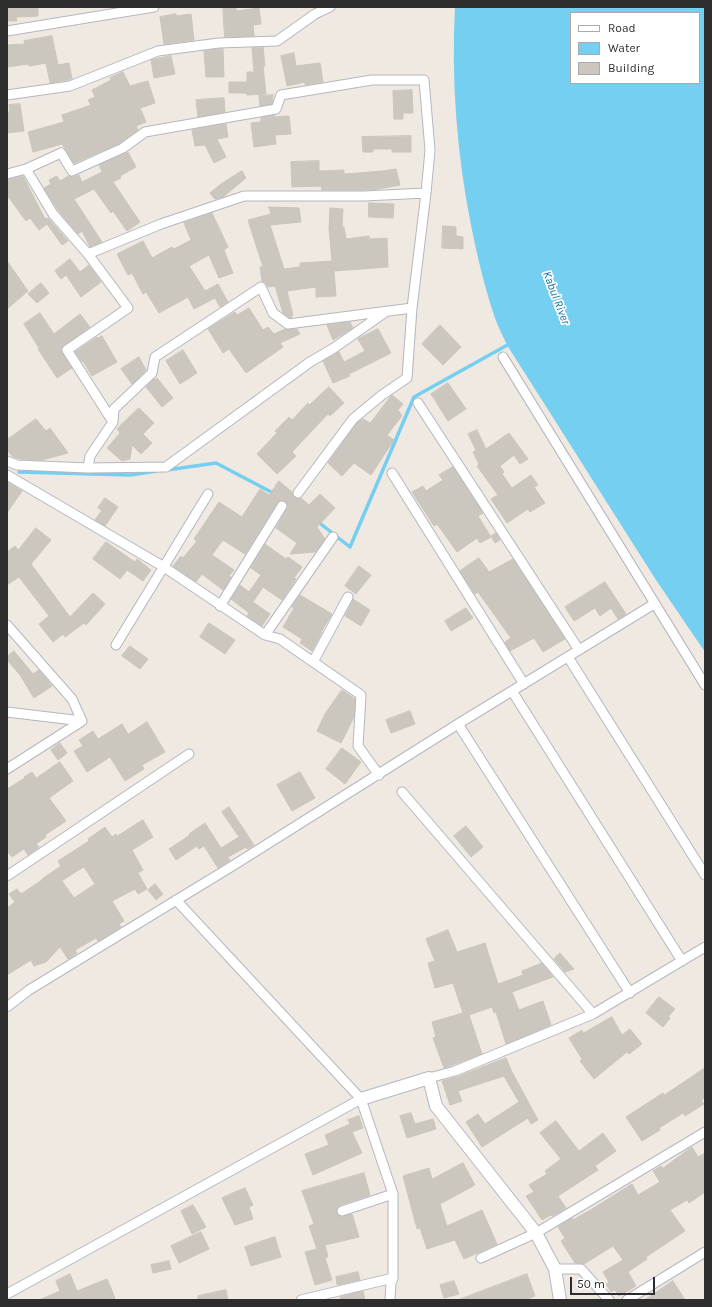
<!DOCTYPE html>
<html>
<head>
<meta charset="utf-8">
<style>
	body { margin:0 }
	#map { position:relative; width:712px; height:1307px; overflow:hidden; background:#efe9e1; font-family:Karla,sans-serif }
	canvas { display:block }
	.frame { position:absolute; inset:0; border:8px solid #2e2e2e; pointer-events:none }
	.legend { position:absolute; left:570px; top:12px; width:130px; height:72px; box-sizing:border-box; background:#fff; border:1px solid #ababab; margin:0; padding:5px 7px; list-style:none; font-size:12px; color:#2e2e2e }
	.legend li { display:flex; align-items:center; gap:8px; height:20px }
	.legend b { width:20px; border:1px solid #ababab }
	.scale { position:absolute; left:570px; top:1277px; width:85px; height:18px; box-sizing:border-box; border:2px solid #2e2e2e; border-top:0; padding-left:5px; font-size:12px; line-height:14px; white-space:nowrap; color:#2e2e2e; -webkit-text-stroke:3px #fff; paint-order:stroke }
</style>
</head>
<body>
<div id="map">
<canvas width="712" height="1307"></canvas>
<div class="frame"></div>
<ul class="legend">
<li><b style="height:5px;background:#fff"></b>Road</li>
<li><b style="height:11px;background:#75cff0"></b>Water</li>
<li><b style="height:11px;background:#cbc7bf"></b>Building</li>
</ul>
<div class="scale">50 m</div>
</div>
<script>
const ctx = document.querySelector('canvas').getContext('2d');
ctx.lineJoin = 'round';
function fill(path, color) { ctx.fillStyle = color; ctx.fill(path, 'evenodd'); }
function strokePath(path, color, width, dash) { ctx.strokeStyle = color; ctx.lineWidth = width; ctx.lineCap = dash ? 'butt' : 'round'; ctx.setLineDash(dash || []); ctx.stroke(path); }
function drawText(font, color, halo, rows, align = 'center') {
  ctx.font = font + ' Karla,sans-serif'; ctx.lineWidth = 3.5; ctx.setLineDash([]); ctx.textBaseline = 'middle'; ctx.strokeStyle = halo; ctx.fillStyle = color; for (const [text, x, y, turn = 0] of rows) {
    ctx.save(); ctx.translate(x, y); ctx.rotate((+turn || 0) * Math.PI / 180); ctx.textAlign = isNaN(turn) ? turn : align; if (halo) ctx.strokeText(text, 0, 0); ctx.fillText(text, 0, 0); ctx.restore();
  }
}
fill(new Path2D(`
	M455 7H705V652L656 580 507 345C503 336 498 327 495 318 485 289 478 259 472 230 457 156 451 82 455 7ZM571 13H699V83H571Z`), '#75cff0');
strokePath(new Path2D(`
	M167 470 216 463 275 494
	M19 472 130 475 157 471
	M317 521 350 547 414 397 511 343`), '#75cff0', 3.5);
const building = new Path2D(`
	M7 7H38V16L16 17 17 21H7Z
	M223 7H236V11L259 8 261 24 253 25 254 36 225 37Z
	M176 14V16L191 14 194 40 164 44 160 17Z
	M52 36 58 65 69 63 72 79 50 83 46 63 29 66V64L7 67V45L25 44 24 41Z
	M263 47 265 66H263L266 94 247 95 246 93H229V82H247V72H254L252 48Z
	M223 49 224 77H206L204 51Z
	M294 53 296 66 320 63 323 82 305 85V82L287 86 281 56Z
	M171 56 175 74 154 78 151 60Z
	M123 72 130 86 148 81 155 103 140 108 146 122 136 126 138 130 120 143 74 163 62 144 33 152 28 132 64 122 62 115 91 105 88 100 95 97 92 90 111 80 110 78Z
	M412 90 413 113H403V119H394L393 91Z
	M273 95 272 104 260 106 259 96Z
	M224 98 225 112 198 117 196 100Z
	M20 104 24 131 7 133V112H10L9 105Z
	M274 115 275 117 289 116 291 134 275 135 276 144 254 147 251 123 261 122V118Z
	M226 124 228 137 217 139 226 157 214 163 205 145 195 146 192 130Z
	M411 136V152H392V149H373V152H363L362 137Z
	M128 152 136 167 120 176 121 178 113 182 140 222 127 231 113 211 111 213 94 189 74 199 102 242 90 247 82 231 78 234 58 210 44 188 51 184 49 180 57 176 60 181 68 176 72 177 79 175 82 182 102 172 99 165Z
	M319 161V171L344 170V174L383 171 396 169 400 185 378 189 364 190H322L321 186 292 187 291 162Z
	M242 171 246 178 223 197 215 199 210 193 221 184Z
	M23 176 45 219 48 218 68 241 62 245 47 224 39 230 30 218 26 221 7 195V180Z
	M369 203 394 204 393 218 369 217Z
	M269 207 299 208 301 222 270 225 284 269 300 267V263L332 261 329 228 330 208 343 209 342 227H344L346 239 369 236V239L387 238 388 267 334 271 336 296 316 297V287L287 291 293 315 291 316 292 317 290 318 283 313 275 286 268 287 265 282 262 281 260 267H263L248 220 271 214Z
	M212 213 228 247 224 250 233 273 219 278 209 255 189 266 205 291 218 284 228 302 220 307 215 298 194 309 188 297 159 313 146 292 143 294 132 273 128 275 117 254 143 241 152 258 172 247 174 249 191 240 184 223Z
	M443 226 456 227V236L463 237V249L442 248Z
	M70 259 80 272 89 265 101 282 81 297 66 275 61 279 55 271Z
	M7 261 28 291 7 309Z
	M41 283 49 293 37 303 28 294Z
	M249 308 263 330 268 327 274 334 285 329H297L300 334 280 343 283 347 246 373 229 349 223 353 208 329 235 312 237 315Z
	M40 313 54 334 80 314 90 327 62 347V353L72 368 57 378 38 349 39 348 24 324Z
	M350 322 353 328 333 340 327 325Z
	M440 325 461 347 443 365 422 344Z
	M378 329 391 353 349 374 350 376 333 383 323 361 339 352 344 362 365 351 358 339Z
	M102 336 117 362 92 376 83 361 82 362 75 352 97 337 98 338Z
	M183 350 197 373 180 384 166 361Z
	M139 357 146 370 132 384 121 369Z
	M157 378 173 398 162 407 146 387 154 379 155 380Z
	M448 383 466 409 448 421 431 394Z
	M329 387 344 403 330 416 328 414 308 435 292 452 296 456 277 474 257 454 277 433 275 431 289 417 292 420 308 403 309 405Z
	M392 395 403 404 398 410 402 416 387 435 394 440 371 475 354 463 342 476 328 463 357 423 363 419 370 423Z
	M139 408 154 423 143 434 152 443 141 454 132 445 130 459 122 461 107 448 120 433 117 429Z
	M36 419 46 431 50 428 68 453 42 460 21 459 13 457 7 450V440Z
	M477 430 486 449 509 433 528 459 520 464 514 455 500 466 504 472 502 474 512 488 531 475 538 485 534 487 545 503 530 512 528 509 507 523 491 499 498 495 477 466 479 464 473 452 476 450 468 434Z
	M453 467 483 513 478 516 491 537 480 543 477 538 457 552 437 524 434 526 412 492 423 486 426 491 443 480 439 475Z
	M279 481 292 492 294 498 298 499 301 498 309 505 320 494 335 508 317 527 325 539 315 552 290 554 297 543 276 528 288 507 287 503 282 500 277 503 245 554 223 540 212 555 234 570 229 576 231 577 223 590 202 574 196 582 173 566 181 556 183 558 197 541 194 539 219 502 242 517 260 489 269 495Z
	M7 482 22 491 7 513Z
	M105 498 118 507 105 526 95 520 102 510 98 508Z
	M36 528 51 540 31 564 70 617 93 593 105 604 86 625 84 623 65 637 63 634 53 642 39 624 49 616 19 577 7 585V552L15 546 18 550Z
	M496 533 500 540 495 543 491 536Z
	M106 542 135 562 137 559 151 570 143 581 127 570 120 579 93 559Z
	M265 544 286 559 288 557 302 567 294 578 296 579 282 600 263 587 253 602 270 614 262 626 247 616 249 613 231 599 240 585 249 592 261 575 251 568Z
	M479 558 489 572 513 559 565 639 543 652 534 638 510 651 505 642 511 638 478 592 475 594 460 571Z
	M359 566 371 575 356 594 345 586Z
	M605 582 626 614 618 619 611 608 600 616 595 608 574 621 565 607Z
	M300 595 332 614 321 632H322L312 651 300 643 302 639 283 627 294 608 292 607Z
	M353 599 370 610 361 626 345 616Z
	M466 608 473 618 451 631 445 621Z
	M209 623 235 640 225 654 200 637Z
	M130 646 148 659 140 669 122 656Z
	M14 651 33 674 39 670 52 686 34 698 20 675 7 660V657Z
	M342 690 355 699 354 717 341 743 317 731 325 714Z
	M410 711 415 724 391 733 386 720Z
	M147 722 165 752 142 765 144 769 125 781 110 757 87 772 74 751 83 746 79 740 93 731 98 739 122 724 128 734Z
	M60 743 67 753 58 760 51 750Z
	M342 748 361 762 345 784 326 769Z
	M60 762 73 781 49 798 66 821 45 835 46 837 36 844 39 847 28 855 24 849 12 857 7 851V789L25 778 24 777 32 772 36 778Z
	M300 772 315 798 292 811 277 785Z
	M229 807 254 845 247 849 246 847 228 857 230 860 218 868 204 846 199 849 197 846 176 860 169 849 190 835 189 834 205 823 221 848 239 837 222 812Z
	M143 820 153 837 132 850 143 870 138 873 147 889 138 894 135 889 112 901 124 921 119 924 121 927 98 941 96 938 75 950 77 953 68 959 60 947 46 962 34 966 31 960 7 975V908L15 902 9 894 17 889 21 894 42 880V879L61 866 58 861 89 841 88 839 105 827 112 837 116 834 117 836ZM84 867 95 884 74 898 62 881Z
	M466 826 483 847 471 857 454 836Z
	M155 884 163 894 156 900 148 890Z
	M448 930 457 952 485 943 498 984 523 975 522 971 542 963 553 977 512 992 519 1010 543 1001 551 1025 506 1044 496 1012 494 1013 492 1007 469 1015 482 1054 444 1068 433 1038 436 1037 432 1022 463 1013 453 983 435 988 428 963 435 961 426 939Z
	M560 953 574 969 565 972 554 959Z
	M659 997 675 1009 668 1017 670 1018 663 1027 646 1013Z
	M612 1017 622 1035 630 1029 642 1044 629 1054 627 1052 594 1079 580 1061 582 1059 569 1038 582 1030 583 1033Z
	M506 1058 511 1070 538 1120 531 1124 528 1118 482 1147 466 1122 478 1114 485 1124 519 1102 504 1076 458 1091 462 1101 450 1105 442 1081 457 1077Z
	M705 1068V1098L701 1100 704 1104 685 1116 683 1113 659 1128 660 1130 642 1141 626 1117 663 1093 664 1095Z
	M411 1113 415 1124 433 1119 436 1129 407 1138 400 1116Z
	M359 1116 363 1128 352 1132 362 1153 313 1175 305 1154 329 1145 325 1135 350 1124 348 1120Z
	M556 1121 579 1151 603 1133 616 1151 595 1166 598 1170 558 1196 566 1208 552 1216 551 1215 542 1220 526 1196 534 1192 529 1185 547 1174 545 1171 561 1159 540 1133Z
	M692 1147 698 1157 705 1153V1192L689 1203 687 1200 670 1210 685 1231 646 1257 647 1259 628 1272 636 1286 619 1296 615 1290 611 1292 606 1284 609 1282 603 1272 623 1260 613 1246 584 1264 575 1263 561 1241 565 1238 558 1227 572 1218 573 1220 592 1209 632 1184 638 1195 660 1182 653 1171 661 1166 663 1168Z
	M463 1163 475 1185 440 1204 447 1226 482 1210 497 1244 464 1259 455 1240 427 1249 420 1228 417 1229 403 1176 429 1168 432 1179Z
	M364 1173 370 1195 340 1205 336 1210 338 1215 340 1217 352 1214 359 1237 325 1245 328 1257 325 1258 332 1280 315 1285 305 1252 317 1249 309 1226 314 1224 302 1191Z
	M245 1188 253 1205 249 1207 253 1219 235 1225 222 1198Z
	M193 1205 206 1227 192 1234 181 1211Z
	M201 1232 209 1249 179 1263 171 1246Z
	M275 1237 281 1257 251 1266 245 1247Z
	M169 1261 171 1269 153 1273 151 1265Z
	M358 1272 360 1280 337 1285 336 1277Z
	M70 1274 77 1291 107 1279 115 1298 109 1300H39L60 1291 56 1281Z
	M527 1274 535 1296 525 1300H462L461 1299Z
	M454 1281 459 1294 444 1298 440 1285Z
	M673 1281 685 1300H645Z
	M226 1290 228 1300H198V1296Z
	M363 1291 365 1300H341L340 1297Z`);
fill(building, '#cbc7bf');
strokePath(building, '#cbc5ba', 1);
const minor = new Path2D(`
	M7 31 154 7
	M7 95 70 86 158 51 219 43 277 41 315 14 330 7
	M26 169 53 214 88 254
	M7 174 26 169 61 153 72 171 123 148 145 132 276 109 281 95 372 80H424L430 150 426 193 412 308 407 378 382 395 353 419 298 493
	M503 357 705 685
	M418 403 579 650
	M113 422 67 350 128 308 88 254 161 224 244 196H364L426 193
	M7 461 17 465 88 468 166 467 310 362 334 348 384 313
	M88 468 90 456 113 422 114 409 152 373 155 357 261 287 273 313 288 324 412 308
	M392 473 524 684
	M7 475 164 567 265 635 280 639 361 695 358 746 379 775
	M220 606 282 506
	M7 625 72 699 82 721
	M265 635 333 537
	M116 645 208 494
	M568 657 705 875
	M313 662 348 597
	M512 691 682 961
	M7 712 82 721
	M458 724 630 993
	M7 769 82 721
	M402 792 593 1014
	M7 876 189 754
	M176 900 361 1099 393 1194V1278L391 1283 390 1300
	M7 1007 29 990 234 865 458 724 654 604
	M429 1078 455 1071 593 1014 705 947
	M342 1211 393 1194
	M481 1258 536 1233 705 1132
	M555 1269H581L609 1300
	M7 1294 361 1099
	M301 1300 393 1278
	M627 1300 705 1252`);
const tertiary = new Path2D(`
	M361 1099 429 1078 436 1106 536 1233 555 1269 560 1300`);
strokePath(minor, '#b4b7c1', 11);
strokePath(tertiary, '#b4b7c1', 14);
strokePath(minor, '#fff', 9);
strokePath(tertiary, '#fff', 12);
drawText('italic 12px', '#0d6fa3', '#fff', [
	["Kabul River",556,298,69]
]);
</script>
</body>
</html>
